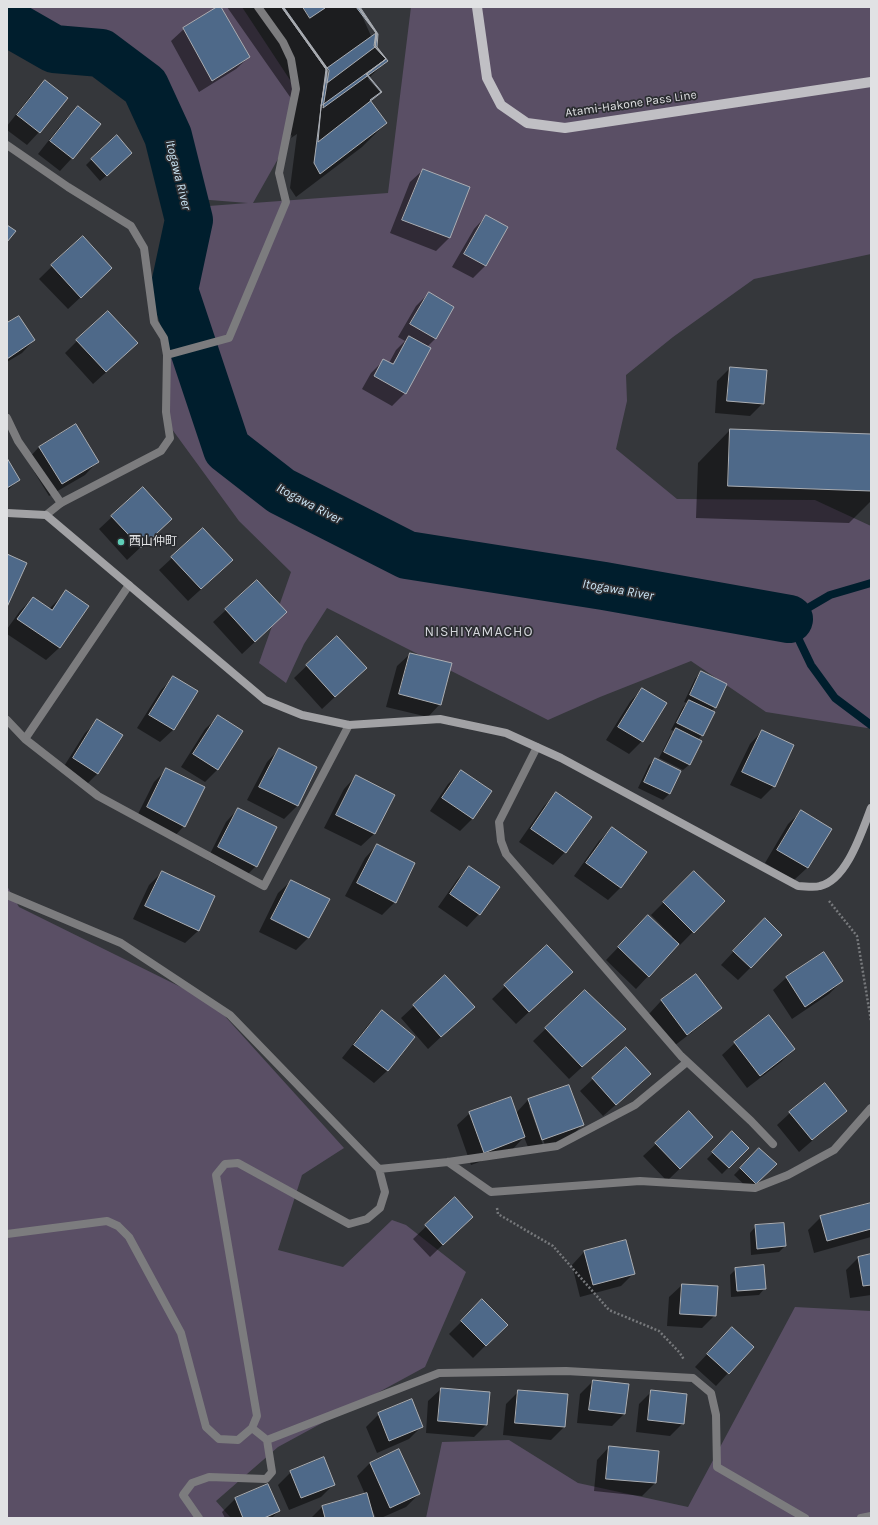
<!DOCTYPE html>
<html>
<head>
<meta charset="utf-8">
<style>
	body { margin:0 }
	#map { position:relative; width:878px; height:1525px; overflow:hidden; background:#35373b; font-family:Karla,sans-serif }
	canvas { display:block }
	.frame { position:absolute; inset:0; border:8px solid #e1e2e4; pointer-events:none }
</style>
</head>
<body>
<div id="map">
<canvas width="878" height="1525"></canvas>
<div class="frame"></div>
</div>
<script>
const ctx = document.querySelector('canvas').getContext('2d');
ctx.lineJoin = 'round';
function fill(path, color) { ctx.fillStyle = color; ctx.fill(path, 'evenodd'); }
function strokePath(path, color, width, dash) { ctx.strokeStyle = color; ctx.lineWidth = width; ctx.lineCap = dash ? 'butt' : 'round'; ctx.setLineDash(dash || []); ctx.stroke(path); }
function drawText(font, color, halo, rows, align = 'center') {
  ctx.font = font + ' Karla,"Noto Sans JP",sans-serif'; ctx.lineWidth = 3.5; ctx.setLineDash([]); ctx.textBaseline = 'middle'; ctx.strokeStyle = halo; ctx.fillStyle = color; for (const [text, x, y, turn = 0] of rows) {
    ctx.save(); ctx.translate(x, y); ctx.rotate((+turn || 0) * Math.PI / 180); ctx.textAlign = isNaN(turn) ? turn : align; if (halo) ctx.strokeText(text, 0, 0); ctx.fillText(text, 0, 0); ctx.restore();
  }
}
fill(new Path2D(`
	M7 7H242L296 89 283 150 253 203 388 193 411 7H871V254L754 279 673 337 626 375 627 401 616 449 677 499 815 500 871 526V725L867 728 766 712 691 661 600 697 548 720 327 608 304 644 286 683 259 663 291 572 239 521 166 421 169 209 248 203 184 198 144 62 14 26 7 23Z
	M7 886 19 907 213 1003 344 1148 302 1175 278 1250 343 1267 392 1220 406 1225 466 1272 425 1367 278 1447 216 1501 231 1518H7Z
	M795 1307 871 1311V1518H426L442 1442 509 1440 578 1483 688 1507Z`), '#5a4f65');
fill(new Path2D(`
	M218 7H220L249 57 236 69 199 92 171 41 184 29Z
	M227 7H281L283 10V7H358L376 47 387 60 368 79 380 92 370 102 386 123 362 147 296 197 290 188 297 134 291 138 292 135 289 137 295 104Z
	M45 81 39 132 27 145 7 130V126L32 94Z
	M78 107 99 124 72 158 60 171 38 154 65 120Z
	M92 159H125L100 181 86 165Z
	M423 170 468 188 449 238 436 251 390 233 410 182Z
	M486 216 485 266 473 278 452 267 474 229Z
	M82 237 98 281 68 309 39 279Z
	M429 293 453 308 435 339 427 347 405 393 392 406 362 389 371 373 383 361 389 363 396 350 405 341 398 337 416 306Z
	M7 325 34 340 22 353 7 362Z
	M77 341 124 356 93 384 65 353Z
	M730 368 763 403 750 416 715 413 717 381Z
	M730 430 871 435V501L849 523 696 518 698 463Z
	M39 447 97 462 85 475 49 496 27 460Z
	M7 460 19 479 7 491Z
	M143 488 158 531 127 560 99 529Z
	M172 558 219 573 188 601 159 570Z
	M66 592 88 606 59 648 46 660 7 634V629L20 611 33 598 49 609Z
	M226 610 273 625 242 654 213 622Z
	M337 637 353 680 322 709 294 678Z
	M410 654 440 704 428 717 386 707 397 666Z
	M701 672 715 707 711 711 702 735 698 740 690 764 683 770 659 758 670 736 674 731 671 730 683 707 687 703 684 702 695 679Z
	M174 677 197 692 173 730 160 742 137 728 161 690Z
	M642 689V741L629 754 606 740 630 702Z
	M218 717V769L205 782 181 767 205 729Z
	M98 721V773L85 786 61 771 85 733Z
	M762 731 774 786 761 799 730 785 750 744Z
	M279 749 316 768 297 806 284 819 247 800 267 762Z
	M656 759 680 771 669 794 663 800 638 788 649 765Z
	M167 769 184 826 172 839 135 820 154 782Z
	M461 772 491 791 472 819 460 831 430 811 448 784Z
	M356 776 393 795 374 834 361 846 324 828 344 789Z
	M556 794 565 852 553 865 519 842 544 806Z
	M238 809 256 866 243 879 207 860 226 822Z
	M801 812 830 830 807 868 794 880 765 863 788 824Z
	M612 828 621 887 608 900 574 876 599 841Z
	M377 845 395 902 382 915 345 896 365 858Z
	M469 867 479 914 467 927 438 907 457 880Z
	M162 872 214 897 198 931 185 943 133 919 149 885Z
	M694 872 723 901 680 945 679 943 636 989 606 960 636 929 671 938 672 936 651 915Z
	M291 881 309 937 296 950 259 932 278 893Z
	M752 932 751 967 738 980 721 965Z
	M547 946 559 984 516 1024 492 999Z
	M823 953 842 981 829 994 792 1019 773 990 786 978Z
	M696 975 721 1007 708 1020 674 1046 649 1014 661 1001Z
	M445 977 473 1007 428 1049 401 1018Z
	M585 991 624 1029 569 1079 533 1041Z
	M382 1011 414 1037 387 1071 374 1083 342 1058 369 1024Z
	M769 1017 794 1049 781 1062 747 1088 722 1055 735 1043Z
	M593 1079 637 1086 603 1116 580 1091Z
	M824 1084 846 1111 833 1123 799 1152 777 1125 790 1113Z
	M569 1086 582 1125 570 1138 530 1152 524 1137 512 1150 471 1165 457 1125 470 1113H516L528 1100ZM529 1106H531L545 1145H543Z
	M732 1133 748 1148 722 1174 707 1159Z
	M656 1144 699 1150 667 1181 643 1156Z
	M759 1149 775 1164 750 1190 734 1175Z
	M455 1199 459 1229 430 1257 413 1239Z
	M871 1204V1237L814 1253 808 1230 821 1217Z
	M756 1226 785 1246 779 1252 751 1255 750 1233Z
	M584 1252 634 1273 621 1286 580 1297 572 1265Z
	M871 1255V1295L850 1298 846 1270 858 1258Z
	M736 1269 765 1288 759 1295 731 1297 730 1275Z
	M682 1285 717 1287 715 1315 702 1328 667 1326 669 1297Z
	M482 1301 506 1325 473 1358 449 1334Z
	M732 1328 728 1373 716 1386 695 1367Z
	M593 1381 624 1414 612 1426 577 1423 580 1394Z
	M441 1389 486 1425 474 1437 426 1433 428 1401Z
	M519 1391 564 1427 551 1440 503 1435 506 1404Z
	M652 1391 683 1423 670 1436 636 1432 639 1404Z
	M379 1414 422 1426 409 1439 377 1453 366 1427Z
	M609 1447 655 1483 642 1496 594 1491 597 1460Z
	M399 1450 419 1494 406 1507 381 1518H376L370 1505H369L373 1518H311L322 1507 365 1494 357 1476 370 1463Z
	M291 1472 334 1484 321 1497 289 1510 278 1485Z
	M268 1485 278 1511 272 1518H225L222 1512 235 1499Z`), '#0007');
strokePath(new Path2D(`
	M871 583 830 595 789 619 811 665 835 698 871 725`), '#001e2d', 8);
strokePath(new Path2D(`
	M7 22 54 49 101 53 145 86 168 136 189 220 174 290 227 449 281 491 407 555 604 586 789 619`), '#001e2d', 48);
const building = new Path2D(`
	M217 7H221L250 57 212 81 183 28Z
	M282 7H358L377 34 375 47 386 59 321 106 327 71Z
	M282 7H358L377 34 375 47 327 83V71Z
	M283 7H358L376 32 374 46 386 59 366 74 381 92 370 100 387 123 320 174 314 163 326 69Z
	M283 7H359L376 32 375 45 386 59 367 74 382 92 318 142 321 106 327 69Z
	M283 7H356L376 33 327 68Z
	M284 7H360L378 34 377 47 388 61 323 108 329 71Z
	M303 7H324L325 8 310 18Z
	M45 80 68 98 40 133 17 115Z
	M78 106 101 124 73 159 50 141Z
	M117 135 132 153 107 176 91 159Z
	M423 169 470 187 450 238 402 220Z
	M486 215 508 227 486 266 464 254Z
	M7 225 16 231 7 242Z
	M83 236 112 268 81 298 51 265Z
	M429 292 454 307 436 339 410 324Z
	M108 311 138 343 106 372 76 340Z
	M19 316 35 340 7 359V323Z
	M409 336 431 348 406 394 374 376 383 359 393 364Z
	M730 367 767 370 764 404 727 401Z
	M76 424 99 462 62 484 39 447Z
	M730 429 871 434V491L728 486Z
	M7 458 20 480 7 488Z
	M143 487 172 519 141 548 111 516Z
	M203 528 233 560 201 589 171 557Z
	M7 554 27 563 7 607Z
	M257 580 287 612 255 642 225 609Z
	M66 590 89 606 60 648 17 619 33 597 52 610Z
	M337 636 367 668 335 697 306 665Z
	M410 653 452 663 441 705 399 694Z
	M701 671 727 684 716 708 690 695Z
	M173 676 198 691 174 730 149 715Z
	M642 688 667 703 643 742 618 727Z
	M689 700 715 712 703 736 677 723Z
	M218 715 243 731 218 770 193 754Z
	M97 719 123 735 98 774 73 758Z
	M676 728 702 741 690 765 664 752Z
	M762 730 794 745 775 787 742 772Z
	M279 748 317 767 298 806 259 787Z
	M655 758 681 771 670 794 644 782Z
	M166 768 205 787 185 827 147 807Z
	M461 770 492 791 473 819 442 798Z
	M356 775 395 795 375 834 336 815Z
	M556 792 592 817 566 853 531 829Z
	M238 808 277 827 257 867 218 847Z
	M801 810 832 829 808 868 777 850Z
	M612 827 647 852 621 888 586 863Z
	M377 844 415 863 396 903 357 883Z
	M469 866 500 887 480 915 450 894Z
	M162 871 215 896 199 931 145 906Z
	M694 871 725 901 694 933 663 902Z
	M291 880 330 899 309 938 271 919Z
	M648 915 679 944 649 977 618 947Z
	M765 918 782 935 751 968 733 951Z
	M547 945 573 972 529 1012 504 985Z
	M824 952 843 981 805 1007 786 977Z
	M696 974 722 1008 687 1035 661 1000Z
	M445 975 475 1007 441 1037 413 1005Z
	M585 990 626 1029 582 1067 545 1028Z
	M382 1010 415 1037 388 1071 354 1045Z
	M769 1015 795 1049 760 1076 734 1042Z
	M626 1047 651 1074 616 1105 592 1078Z
	M825 1083 847 1111 812 1140 789 1112Z
	M569 1085 584 1125 542 1140 528 1099Z
	M511 1097 525 1137 484 1153 469 1112Z
	M689 1111 713 1137 680 1169 655 1143Z
	M732 1131 749 1148 729 1168 712 1152Z
	M759 1148 777 1164 756 1184 740 1168Z
	M455 1197 473 1217 443 1245 425 1225Z
	M871 1203V1229L827 1241 820 1216Z
	M784 1223 786 1246 757 1249 755 1225Z
	M626 1240 635 1274 593 1285 584 1251Z
	M871 1254V1285L863 1286 858 1257Z
	M764 1265 766 1289 737 1291 735 1268Z
	M682 1284 718 1286 716 1316 680 1314Z
	M482 1299 508 1325 486 1346 461 1321Z
	M732 1327 754 1347 729 1374 707 1354Z
	M593 1380 629 1384 625 1414 589 1410Z
	M441 1388 490 1392 487 1425 438 1421Z
	M518 1390 568 1394 565 1427 515 1423Z
	M651 1390 687 1394 684 1424 648 1420Z
	M412 1399 423 1427 389 1441 378 1413Z
	M609 1446 659 1451 656 1483 606 1479Z
	M399 1449 420 1494 390 1508 370 1463Z
	M324 1457 335 1485 301 1498 290 1471Z
	M268 1484 280 1511 264 1518H243L235 1498Z
	M367 1493 374 1518H325L322 1506Z`);
fill(building, '#4e6989');
strokePath(building, '#aaadb2', 1);
strokePath(new Path2D(`
	M829 901 857 936 871 1021
	M497 1208 498 1214 553 1246 609 1310 659 1331 680 1353 684 1360`), '#77797c', 2.5, [2, 2]);
strokePath(new Path2D(`
	M7 418 18 441 61 503`), '#7c7c7e', 8);
strokePath(new Path2D(`
	M7 145 68 187 131 226 144 248 154 322 164 338 167 355 166 412 170 438 161 451 61 503 46 515
	M167 355 229 338 286 202 279 173 296 89 291 59 283 42 258 7
	M7 720 25 739 98 796 264 886 349 725
	M25 739 129 585
	M537 747 499 822 501 841 506 854 681 1056 751 1121 773 1144
	M7 895 121 943 230 1015 379 1169 385 1192 380 1208 367 1219 349 1224 238 1163 225 1164 216 1175 257 1416 252 1428 238 1440 219 1439 206 1427 181 1333 129 1237 118 1226 107 1221 7 1234
	M448 1162 491 1192 640 1181 755 1188 788 1175 834 1150 871 1108
	M379 1169 448 1162 557 1146 635 1105 687 1062
	M267 1440 439 1373 566 1371 693 1378 711 1393 716 1415 717 1467 805 1518
	M199 1518 183 1495 192 1483 209 1477 266 1479 272 1472 267 1440 252 1428
	M861 1518 871 1516`), '#7c7c7e', 8);
strokePath(new Path2D(`
	M7 513 46 515 265 700 302 715 349 725 440 719 506 733 561 758 798 886C805 886 813 888 820 886 847 880 862 831 871 808`), '#a2a2a5', 8);
strokePath(new Path2D(`
	M477 7 487 78 501 105 527 123 565 128 871 82`), '#c0bfc4', 10);
for (const [x, y, r, color] of [
	[121,542,4,"#5eceb7"]
]) { const dot = new Path2D(); dot.arc(x, y, r, 0, 2 * Math.PI); ctx.fillStyle = color; ctx.fill(dot); strokePath(dot, '#2b2d31', 1.5); }
drawText('12px', '#e1e2e4', '#2b2d31', [
	["Atami-Hakone Pass Line",631,104,-8]
]);
drawText('12px', '#e1e2e4', '#2b2d31', [
	["西山仲町",129,542]
], 'left');
drawText('italic 13px', '#cbe6f6', '#2b2d31', [
	["Itogawa River",178,175,76],
	["Itogawa River",309,504,28],
	["Itogawa River",618,590,10]
]);
ctx.letterSpacing = '1px';
drawText('14px', '#d3d5da', '#2b2d31', [
	["NISHIYAMACHO",479,632]
]);
ctx.letterSpacing = '0px';
</script>
</body>
</html>
